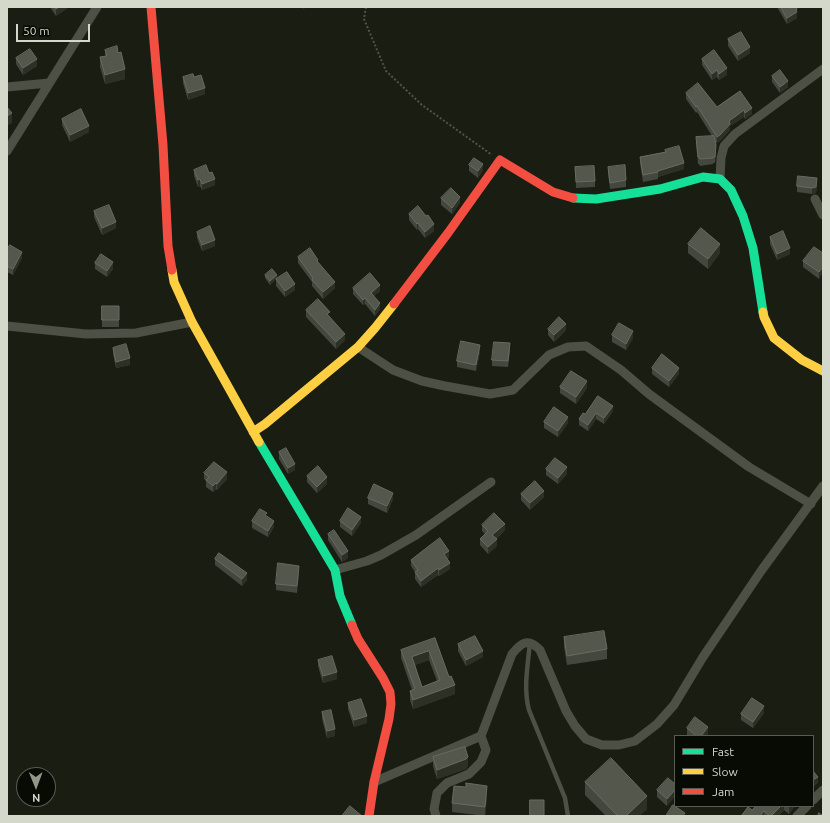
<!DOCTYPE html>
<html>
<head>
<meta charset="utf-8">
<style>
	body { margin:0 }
	#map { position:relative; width:830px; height:823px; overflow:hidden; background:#1a1d12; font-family:Ubuntu,sans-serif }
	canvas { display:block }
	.frame { position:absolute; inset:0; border:8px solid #d3d8ca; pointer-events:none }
	.legend { position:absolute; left:674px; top:735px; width:140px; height:72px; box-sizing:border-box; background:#080a04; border:1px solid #595c53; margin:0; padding:5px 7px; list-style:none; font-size:12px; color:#d3d8ca }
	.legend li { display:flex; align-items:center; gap:8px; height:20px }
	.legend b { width:20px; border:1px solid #595c53 }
	.north { position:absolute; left:16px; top:767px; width:40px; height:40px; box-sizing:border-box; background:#080a04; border:1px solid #595c53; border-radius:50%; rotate:179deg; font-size:11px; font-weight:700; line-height:16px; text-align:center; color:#d3d8ca }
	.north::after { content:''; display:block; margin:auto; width:14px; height:18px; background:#92978a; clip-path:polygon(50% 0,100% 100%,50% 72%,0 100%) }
	.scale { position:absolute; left:16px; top:24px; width:74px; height:18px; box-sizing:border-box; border:2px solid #d3d8ca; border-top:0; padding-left:5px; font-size:12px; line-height:14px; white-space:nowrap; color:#d3d8ca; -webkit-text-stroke:3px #080a04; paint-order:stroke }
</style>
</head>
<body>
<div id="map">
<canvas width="830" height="823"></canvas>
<div class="frame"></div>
<ul class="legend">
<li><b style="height:5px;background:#16e098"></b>Fast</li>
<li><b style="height:5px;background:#ffcf43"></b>Slow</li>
<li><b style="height:5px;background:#f24e42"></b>Jam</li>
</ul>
<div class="north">N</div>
<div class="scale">50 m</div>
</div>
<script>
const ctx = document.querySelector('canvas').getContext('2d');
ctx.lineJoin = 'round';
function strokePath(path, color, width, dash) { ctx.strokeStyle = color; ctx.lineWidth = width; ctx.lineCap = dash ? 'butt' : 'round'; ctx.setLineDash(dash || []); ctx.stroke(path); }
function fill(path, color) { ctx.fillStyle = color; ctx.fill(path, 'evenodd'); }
strokePath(new Path2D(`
	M366 7 364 19 386 71 422 105 492 155`), '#505349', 2, [2, 2]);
strokePath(new Path2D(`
	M530 642C528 665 523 688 529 710L565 798 568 816`), '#4c5045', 4.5);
strokePath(new Path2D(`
	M7 87 49 83
	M7 151 97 7
	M720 179 721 158 724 146 735 134 823 69
	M815 199 823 215
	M7 326 86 334 136 333 192 322
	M358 347 393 370 422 381 445 386 490 394 513 390 549 355 568 347 586 346 621 370 649 394 749 467 811 504
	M335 570 367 561 381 555 416 535 491 482
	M374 782 481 736 512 654C521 643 528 637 540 650L566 711 575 726 586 739 602 745H619L635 741 657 724 674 705 703 657 761 571 823 486
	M813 800 823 790
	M436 816 434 809 437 793 447 783 469 774 481 762 486 750 481 736
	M797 816 807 806`), '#4c5045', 9);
strokePath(new Path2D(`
	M573 198 596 199 660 189 703 177 720 179 731 190 743 216 753 248 763 312
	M259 442 335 570 340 596 352 625`), '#16e098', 9);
strokePath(new Path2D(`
	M172 270 174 282 192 322 259 442
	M763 312 764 317 774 338 802 360 823 371
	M253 432 265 424 358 347 375 328 394 304`), '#ffcf43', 9);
strokePath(new Path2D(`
	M151 7 163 145 168 246 172 270
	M394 304 448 233 500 160 553 192 573 198
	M352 625 358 639 383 678 390 692 391 704 389 719 374 782 369 816`), '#f24e42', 9);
fill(new Path2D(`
	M50 7H69L56 16Z
	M777 7H796L797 15V18L787 24Z
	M728 39 750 53 738 61 728 46Z
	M105 50 125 79 105 84 100 67V57L105 56Z
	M16 58 37 66 23 75 16 64Z
	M702 59 727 75 719 80 717 77 712 80 702 65Z
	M772 76 788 87 780 93 772 82Z
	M183 77H194L205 94 188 100 183 83Z
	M740 91 752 114 745 119 744 117 730 126V130L720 141 717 143 716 142V151L715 163H713V164L700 166 699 164H698L696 143V137L712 136 697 112 696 113 686 99V93L717 107Z
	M62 119 89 132 70 142 62 125Z
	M665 150 684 169 658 177V179L643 182 640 163V157L665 152Z
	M469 165 483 170 478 178 469 171Z
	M575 167 595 181V187L576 188Z
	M608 167 626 180V187L610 189 608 173Z
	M194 170 209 173 215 185 202 190 200 186 198 187 194 176Z
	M817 185 816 193 812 194 797 192V186Z
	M441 198 460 203 452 214 441 205Z
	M94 211 116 228 102 235 94 217Z
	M409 214 434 231 425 238 418 229 417 230 409 220Z
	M197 232 215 246 202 251 197 238Z
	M770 237 790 254 777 260 770 244Z
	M688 244 720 253 708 269 688 253Z
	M7 250 22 258 13 275 7 272Z
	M823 253 819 279 803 267V261Z
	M298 257 318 262 335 288 323 299 312 286V282L298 263Z
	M95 263 113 269 107 277 95 269Z
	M265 275 277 278 270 285 265 278Z
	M276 279 295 290 285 297 276 286Z
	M353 288 380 291 374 296 380 309 375 316 365 304 363 305 353 294Z
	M102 306H119V327H102Z
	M306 310 330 317 345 340 336 349 306 317Z
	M548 329 566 330 554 342 548 335Z
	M612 335 633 338 626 350 612 342Z
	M113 348 130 365 116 368 113 354Z
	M510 350 508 367 492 366V360Z
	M480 351 476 371 457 367V361Z
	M652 368 679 374 669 387 652 374Z
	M560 387 587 388 576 404 560 393Z
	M613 411 604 424 596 419 588 431 579 425V419L585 414Z
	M544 422 568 423 558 437 544 428Z
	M279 452 295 470 288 474 279 459Z
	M546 469 567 474 558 484 546 475Z
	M204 473 227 479 217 490 216 489 213 492 206 487V481L204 479Z
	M307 476 327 484 317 493 307 482Z
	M521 494 544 497 530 510 521 500Z
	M368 498 393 499 387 513 368 504Z
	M267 516 274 527 268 537 252 528V521Z
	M340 521 361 523 352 536 340 527Z
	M482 525 505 530 496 539 497 546 488 554 480 545V539L485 534 482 531Z
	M328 534 348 558 342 562 328 540Z
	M449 557 447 559 450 569 439 576 438 575 421 587 415 579V572L411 566V560Z
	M215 559 247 580 242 586 215 565Z
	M299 572 297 593 276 590V584Z
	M564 637 607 649V659L567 665 564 647Z
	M435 638 455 694 413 709 410 700V691L412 690 401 658V650ZM429 660 437 681 422 687 415 665Z
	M458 644 483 657 466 666 458 651Z
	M318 660 337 679 323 683 318 666Z
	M348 703 367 723 354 727 348 709Z
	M322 712 335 736 327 738 322 719Z
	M764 713 753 728 741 720V714Z
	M687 728 708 734 706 736H688L687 735Z
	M433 757 468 766 466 769 437 779 433 766Z
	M585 782 647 809 639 816H606L585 795Z
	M675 784V796L667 806 657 797V790Z
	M466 787 487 796 485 816 452 812V803Z
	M756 806H795L789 814 784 810 778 816H741L752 810Z`), '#44473d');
fill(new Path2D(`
	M59 7H69L56 16V9Z
	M303 7H309L303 9Z
	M797 9V18L787 24V18Z
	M750 47V53L738 61V55Z
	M37 59V66L23 75V68Z
	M727 68V75L719 80V74Z
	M125 69V79L105 84V75Z
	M717 70V77L712 80V74Z
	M788 81V87L780 93V87Z
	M205 88V94L188 100V93Z
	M752 108V114L745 119V113Z
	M744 110V117L730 126V130L720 141 717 143V137L729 121Z
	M12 113V123L7 126V116Z
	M89 126V132L70 142V135Z
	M716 145V151L715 163V157Z
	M684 163V169L658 177V171Z
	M483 164V170L478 178V171Z
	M817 178 816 193 812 194V188Z
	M200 179V186L198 187V180Z
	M215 179V185L202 190V184Z
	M460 197V203L452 214V208Z
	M116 222V228L102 235V228Z
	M418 223V229L417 230V224Z
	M434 224V231L425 238V232Z
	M215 240V246L202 251V245Z
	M720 244V253L708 269V259Z
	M790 248V254L777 260V254Z
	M22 252V258L13 275V269Z
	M113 262V269L107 277V271Z
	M823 267V273L819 279V272Z
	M277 275V278L270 285V281Z
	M335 282V288L323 299V292Z
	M295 284V290L285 297V291Z
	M380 285V291L371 299V293Z
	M365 298V304L363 305V300Z
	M380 303V309L375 316V310Z
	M566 324V330L554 342V335Z
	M633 331V338L626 350V344Z
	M345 334V340L336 349V342Z
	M480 345V351L476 371V365Z
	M130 358V365L116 368V362Z
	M679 368V374L669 387V381Z
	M587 381V388L576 404V397Z
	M613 406V411L604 424V418Z
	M596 413V419L588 431V425Z
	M568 417V423L558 437V431Z
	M295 464V470L288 474V468Z
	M567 467V474L558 484V478Z
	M227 472V479L217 490V484Z
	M327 477V484L317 493V487Z
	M216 483V489L213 492V486Z
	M544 491V497L530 510V503Z
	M393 493V499L387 513V506Z
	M361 517V523L352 536V530Z
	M274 521V527L268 537V531Z
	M505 524V530L492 542V535Z
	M497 539V546L488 554V547Z
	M348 551V558L342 562V555Z
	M449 551V557L444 561V554Z
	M450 563V569L439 576V570Z
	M299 566V572L297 593V586Z
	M438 568V575L421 587V581Z
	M247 573V580L242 586V579Z
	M429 651V660L412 666V657Z
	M483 651V657L466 666V660Z
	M337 672V679L323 683V676Z
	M455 685V694L413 709V700Z
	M764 706V713L753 728V722Z
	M367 716V723L354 727V720Z
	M708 727V734L706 736H701Z
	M335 729V736L327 738V731Z
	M468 757V766L466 769 437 779V770Z
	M818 777V783L813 787V780Z
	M487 786V796L485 816V807Z
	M675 790V796L667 806V799Z
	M647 796V809L639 816H626Z
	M781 806H784V810L778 816H771Z
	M790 806H795L789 814V807Z
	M764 811V816H760Z`), '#2d3025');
const building = new Path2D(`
	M54 7H59L56 9Z
	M781 7H796L797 9 796 10 797 12 787 18Z
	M741 32 750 47 738 55 728 39Z
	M117 46 118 53 121 52 125 69 105 75 100 57 107 56 105 50Z
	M30 49 37 59 23 68 16 58Z
	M714 50 727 68 719 74 717 70 712 74 702 59Z
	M780 70 788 81 780 87 772 76Z
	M193 74 194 77 201 75 205 88 188 93 183 77Z
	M698 83 717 107 740 91 752 108 745 113 744 110 729 121 730 124 720 135 717 137 697 106 696 107 686 93Z
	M7 107 12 113 7 116Z
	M81 109 89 126 70 135 62 119Z
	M714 136 716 145 715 157H713V158L700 159 699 157H698L696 137Z
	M679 146 684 163 658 171V172L643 175 640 157 666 152 665 150Z
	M474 158 483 164 478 171 469 165Z
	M206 165 209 173 212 172 215 179 202 184 200 179 198 180 194 170Z
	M625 165 626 180 610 183 608 167Z
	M594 166 595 181 576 182 575 167Z
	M798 176 817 178 816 187 812 188 797 186Z
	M451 188 460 197 452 208 441 198Z
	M109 205 116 222 102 228 94 211Z
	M418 206 426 216 428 215 434 224 425 232 418 223 417 224 409 214Z
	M210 226 215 240 202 245 197 232Z
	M701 228 720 244 708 259 688 244Z
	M783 231 790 248 777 254 770 237Z
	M10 245 22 252 13 269 7 266V250Z
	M814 247 823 253V267L819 272 803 261Z
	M310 248 318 260 317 261 335 282 323 292 312 280 313 278 298 257Z
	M101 254 113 262 107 271 95 263Z
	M272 269 277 275 270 281 265 275Z
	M287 272 295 284 285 291 276 279Z
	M370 273 380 285 371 293 380 303 375 310 365 298 363 300 353 288Z
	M318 299 330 312 327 314 345 334 336 342 306 310Z
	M102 306H119V320H102Z
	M559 317 566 324 554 335 548 329Z
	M619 323 633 331 626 344 612 335Z
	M461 341 480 345 476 365 457 361Z
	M494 342 510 343 508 361 492 360Z
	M126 344 130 358 116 362 113 348Z
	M662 354 679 368 669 381 652 368Z
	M571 371 587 381 576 397 560 387Z
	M598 396 613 406 604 418 596 413 588 425 579 419 583 413 585 414Z
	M554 407 568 417 558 431 544 422Z
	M286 448 295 464 288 468 279 452Z
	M555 458 567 467 558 478 546 469Z
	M214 462 227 472 217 484 216 483 213 486 206 480 209 477 204 473Z
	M318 466 327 477 317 487 307 476Z
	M535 481 544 491 530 503 521 494Z
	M374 484 393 493 387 506 368 498Z
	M348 508 361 517 352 530 340 521Z
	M260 509 267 513 265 515 274 521 268 531 252 521Z
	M494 513 505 524 492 535 497 539 488 547 480 539 488 531 482 525Z
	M334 530 348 551 342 555 328 534Z
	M440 538 449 551 444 554 450 563 439 570 438 568 421 581 415 572 418 570 411 560 425 549Z
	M219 553 247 573 242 579 215 559Z
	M278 563 299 566 297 586 276 584Z
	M604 631 607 649 567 656 564 637Z
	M475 636 483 651 466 660 458 644Z
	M435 638 449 677 451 676 455 685 413 700 410 691 415 689 401 650ZM429 651 440 680 422 687 412 657Z
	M332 656 337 672 323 676 318 660Z
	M752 698 764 706 753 722 741 714Z
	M361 699 367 716 354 720 348 703Z
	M331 710 335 729 327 731 322 712Z
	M695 717 708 727 701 736H696L687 728Z
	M465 747 468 757 466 759 437 770 433 757Z
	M611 758 647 796 626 816H618L585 782Z
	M813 771 818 777 813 780Z
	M668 778 675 784V790L667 799 657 790Z
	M466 783 487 786 485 807 452 803 454 786 466 787Z
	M530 800H544V816H530Z
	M673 805 685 813 683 816H666Z
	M350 806 362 816H342Z
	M756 806H781L771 816H770L764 811 760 816H741L748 807 752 810Z
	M819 813 823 816H818Z`);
fill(building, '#53574c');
strokePath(building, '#676b60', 1);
</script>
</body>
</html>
